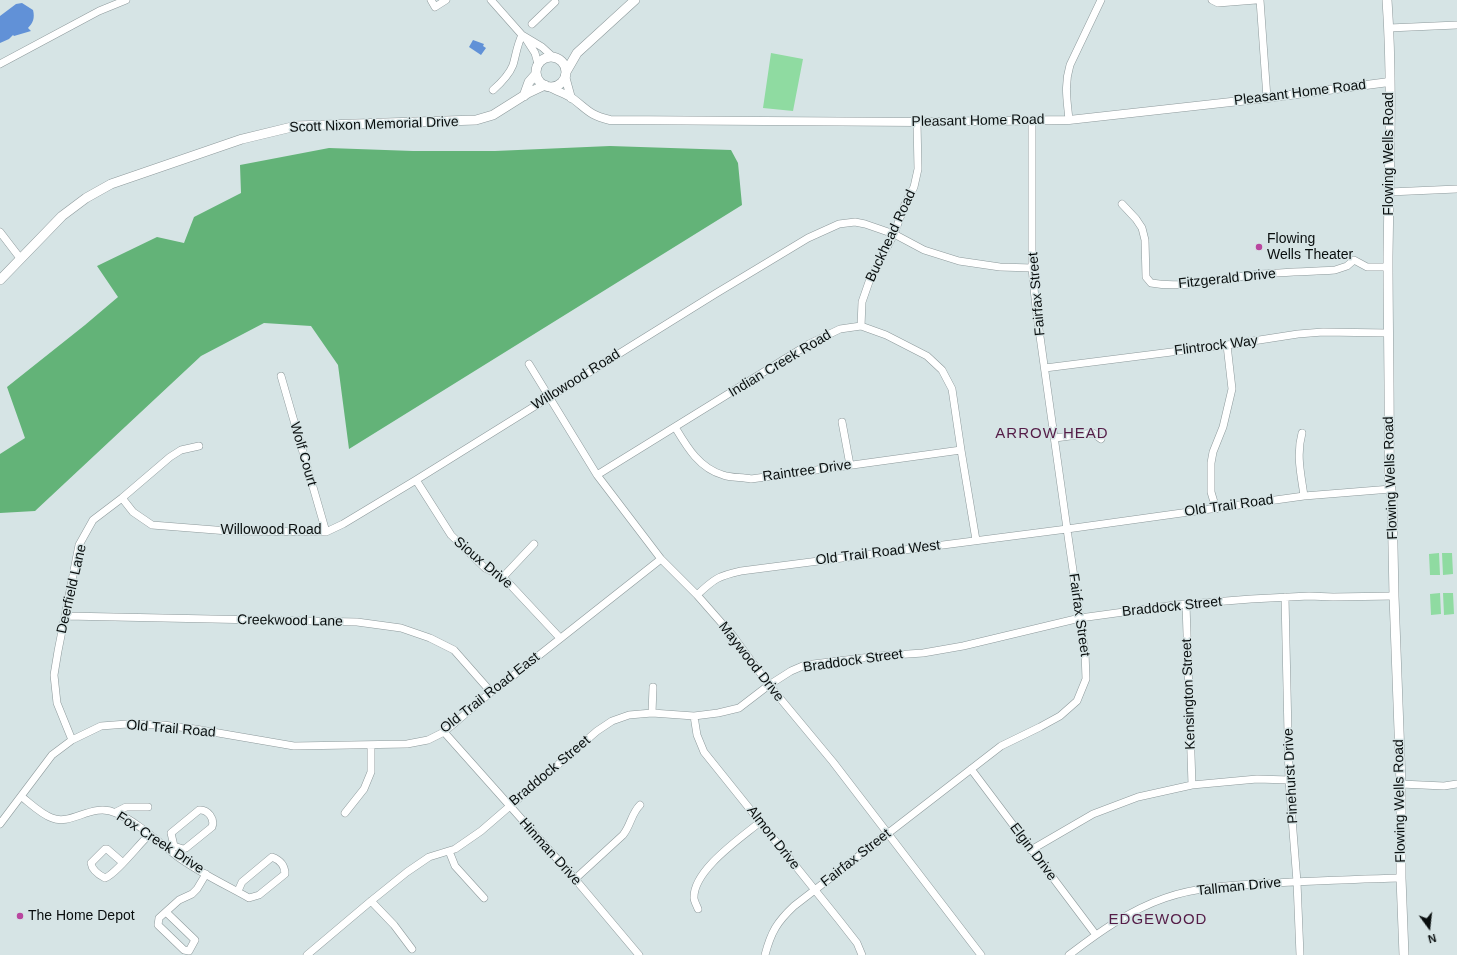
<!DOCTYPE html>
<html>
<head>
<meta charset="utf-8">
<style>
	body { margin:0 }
	#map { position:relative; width:1457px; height:955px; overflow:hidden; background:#d6e4e5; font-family:Arial,sans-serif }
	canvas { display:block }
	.north { position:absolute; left:1409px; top:907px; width:40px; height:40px; -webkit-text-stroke:3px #d6e4e5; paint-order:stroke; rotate:165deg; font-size:11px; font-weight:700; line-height:16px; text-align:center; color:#090e0e }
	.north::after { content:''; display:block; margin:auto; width:14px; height:18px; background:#090e0e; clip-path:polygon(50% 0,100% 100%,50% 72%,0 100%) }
</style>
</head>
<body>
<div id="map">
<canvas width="1457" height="955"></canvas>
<div class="north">N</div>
</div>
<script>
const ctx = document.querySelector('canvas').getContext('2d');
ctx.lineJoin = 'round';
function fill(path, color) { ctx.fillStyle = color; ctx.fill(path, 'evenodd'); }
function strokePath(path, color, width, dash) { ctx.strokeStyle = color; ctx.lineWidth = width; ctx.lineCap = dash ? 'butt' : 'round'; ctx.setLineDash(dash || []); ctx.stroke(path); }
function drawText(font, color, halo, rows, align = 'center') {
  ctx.font = font + ' Arial,sans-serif'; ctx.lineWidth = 3; ctx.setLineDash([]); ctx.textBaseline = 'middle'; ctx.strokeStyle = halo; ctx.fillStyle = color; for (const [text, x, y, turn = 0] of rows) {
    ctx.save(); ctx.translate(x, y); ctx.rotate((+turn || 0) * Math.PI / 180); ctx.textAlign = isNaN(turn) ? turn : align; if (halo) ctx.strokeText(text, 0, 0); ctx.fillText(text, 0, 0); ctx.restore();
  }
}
fill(new Path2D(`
	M771 53 803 59 793 111 763 108Z
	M1439 553 1440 575H1430L1429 554Z
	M1442 553H1452L1453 574 1443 575Z
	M1440 593 1441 614 1431 615 1430 594Z
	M1443 593H1453L1454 614 1444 615Z`), '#8fdba1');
fill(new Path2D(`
	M610 146 731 150 738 163 742 205 349 449 338 365 311 326 264 323 201 356 35 511 0 513V454L25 438 7 387 85 325 118 297 97 266 157 237 184 243 194 217 241 193 240 165 329 148 413 151H495Z`), '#63b378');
fill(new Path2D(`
	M22 3 33 10C35 18 33 23 28 28L31 31 14 36 13 35 9 39 0 43V16L16 4Z
	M473 40 484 44 483 46 486 48 481 55 469 47Z`), '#6191d7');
const minor = new Path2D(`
	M431 0 435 7 446 0
	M491 0 522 35 542 47 553 57
	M1212 0 1218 3 1256 0
	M1260 0 1267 98
	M532 24 555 2
	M1389 28 1457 25
	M526 39 535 53 538 64
	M0 64 99 11 126 0
	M493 90C501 83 509 75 513 65 516 55 517 45 522 35
	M1069 120C1067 99 1064 85 1070 65L1101 0
	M1389 192 1457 189
	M1122 204 1136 219 1142 228 1145 240 1146 277 1151 283C1184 289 1219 279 1252 275 1280 272 1308 272 1335 270L1347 266 1354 260 1367 267H1388
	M0 232 20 258
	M861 326 862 302 870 279 894 234 905 204 914 187 918 169 917 122
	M529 364 597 475 661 559 697 595 733 636 769 685 833 762 981 955
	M1045 368 1227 345 1298 334 1323 332 1388 333
	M281 376 326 532
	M842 422 850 465
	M675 427C687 447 699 468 723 475 731 478 742 477 751 479L961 450
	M1302 433C1296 455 1301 474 1304 496
	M1055 438 1093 433 1101 439
	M597 475 809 344 840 329 861 326 886 335 927 356 942 370 952 389 961 450 976 540
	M416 480 451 535 485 568 503 577 560 638
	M122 498 133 512 152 525 228 531 326 532 343 524 416 480 715 294 808 238 839 224 855 222 865 224 894 234 924 250 959 261 1000 267 1032 268
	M1216 509 1211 492V463L1213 452 1223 427 1232 389 1227 345
	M503 577 534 544
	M697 595C714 579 718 576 741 571L1067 529 1304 496 1391 489
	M1285 597 1289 780 1297 882 1300 955
	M1186 604 1192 785
	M66 616 357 622 401 628 430 638 454 650 491 692
	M652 713 653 687
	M694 716 697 735 704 752 839 920 857 943 862 955
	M444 732 575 879 639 955
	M72 740 57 703 54 675 58 651 79 545 93 520 122 498 170 457 181 450 199 446
	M971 769 1096 935
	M1401 784 1444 786 1457 784
	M22 797C31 804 41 814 52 818 72 826 92 802 116 813 139 823 158 842 178 857 200 873 226 885 249 898L259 895 285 874C285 866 280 860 272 857L242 882 238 891
	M116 812 126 807H148
	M345 813 364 789 371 772V745
	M0 824 52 755 72 740 101 726 127 724 163 725 195 729 294 746 407 744 428 740 444 732 491 692 509 679 661 559
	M1031 850 1093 814 1138 797 1192 785 1257 779 1289 780
	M170 851 174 846 171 833 199 810C208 809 215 819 212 827L186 848 183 849 174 846
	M449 851 455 866 484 898
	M122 862 107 849H105L91 863C92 870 99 875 105 878 116 874 139 844 149 835
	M575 879 623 835C631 825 631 814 640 805
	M371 901 394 925 412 949
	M698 909C697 906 694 901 694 898 693 870 741 838 760 822
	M166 912 195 940 189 951 184 950 158 925 159 918 179 900 192 894 197 889 206 874
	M307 955 371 901 407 872 429 857 455 849 481 831 597 731 612 721 629 715 652 713 694 716 718 713 739 708 769 685 791 671 805 665 879 656 923 653 963 646 1080 618 1175 605 1251 599 1309 596 1333 597 1394 596
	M765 955C771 932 777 922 794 906L1001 746 1040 727 1060 716 1077 701 1086 679 1085 652 1069 543 1036 308 1032 268V121
	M1069 955C1099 932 1130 910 1165 898 1200 886 1237 885 1273 883 1316 881 1358 879 1401 878`);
const tertiary = new Path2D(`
	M565 76 571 98
	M550 87C557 91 565 94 572 98 588 110 589 115 610 120L917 122 1069 120 1267 98 1389 82`);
const secondary = new Path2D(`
	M1387 0C1393 85 1389 172 1388 257 1388 330 1390 403 1389 475L1392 498 1394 596 1401 784V878L1404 955
	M536 72a15 15 0 1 1 30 0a15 15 0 1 1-30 0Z
	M566 72 577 53 635 0
	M524 96 529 82 536 74
	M0 280 62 216 86 198 111 184 242 139 296 126 476 120 493 115 528 93 545 85`);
strokePath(minor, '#8d999b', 8);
strokePath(tertiary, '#8d999b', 9);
strokePath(secondary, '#8d999b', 10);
strokePath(minor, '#fff', 7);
strokePath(tertiary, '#fff', 8);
strokePath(secondary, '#fff', 9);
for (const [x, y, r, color] of [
	[1259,247,4,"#b9469f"],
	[20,916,4,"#b9469f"]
]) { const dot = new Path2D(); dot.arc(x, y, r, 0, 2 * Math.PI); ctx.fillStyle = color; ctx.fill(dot); strokePath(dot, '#d6e4e5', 1.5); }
drawText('14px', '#090e0e', '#d6e4e5', [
	["Pleasant Home Road",1300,93,-7],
	["Pleasant Home Road",978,121,-1],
	["Scott Nixon Memorial Drive",374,125,-2],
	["Flowing Wells Road",1389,154,-90],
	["Buckhead Road",891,236,-65],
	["Fitzgerald Drive",1227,279,-6],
	["Fairfax Street",1037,294,-95],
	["Flintrock Way",1216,346,-7],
	["Indian Creek Road",780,364,-31],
	["Willowood Road",576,380,-32],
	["Wolf Court",303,454,74],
	["Raintree Drive",807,471,-8],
	["Flowing Wells Road",1391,478,-92],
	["Old Trail Road",1229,506,-8],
	["Willowood Road",271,530],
	["Old Trail Road West",878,553,-7],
	["Sioux Drive",483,563,40],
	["Deerfield Lane",72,589,-77],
	["Braddock Street",1172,607,-6],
	["Fairfax Street",1079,615,82],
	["Creekwood Lane",290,621,1],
	["Braddock Street",853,661,-8],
	["Maywood Drive",751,662,52],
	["Old Trail Road East",490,693,-38],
	["Kensington Street",1189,694,-92],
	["Old Trail Road",171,729,5],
	["Braddock Street",550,771,-40],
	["Pinehurst Drive",1291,776,-93],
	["Flowing Wells Road",1400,801,-91],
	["Almon Drive",773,838,52],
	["Fox Creek Drive",160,843,33],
	["Hinman Drive",550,852,48],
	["Elgin Drive",1033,852,53],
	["Fairfax Street",856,858,-38],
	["Tallman Drive",1239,887,-6]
]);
drawText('14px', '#090e0e', '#d6e4e5', [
	["Flowing",1267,239],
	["Wells Theater",1267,255],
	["The Home Depot",28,916]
], 'left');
ctx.letterSpacing = '1px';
drawText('15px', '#541c47', '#d6e4e5', [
	["ARROW HEAD",1052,434],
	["EDGEWOOD",1158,920]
]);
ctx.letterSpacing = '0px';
</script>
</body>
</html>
